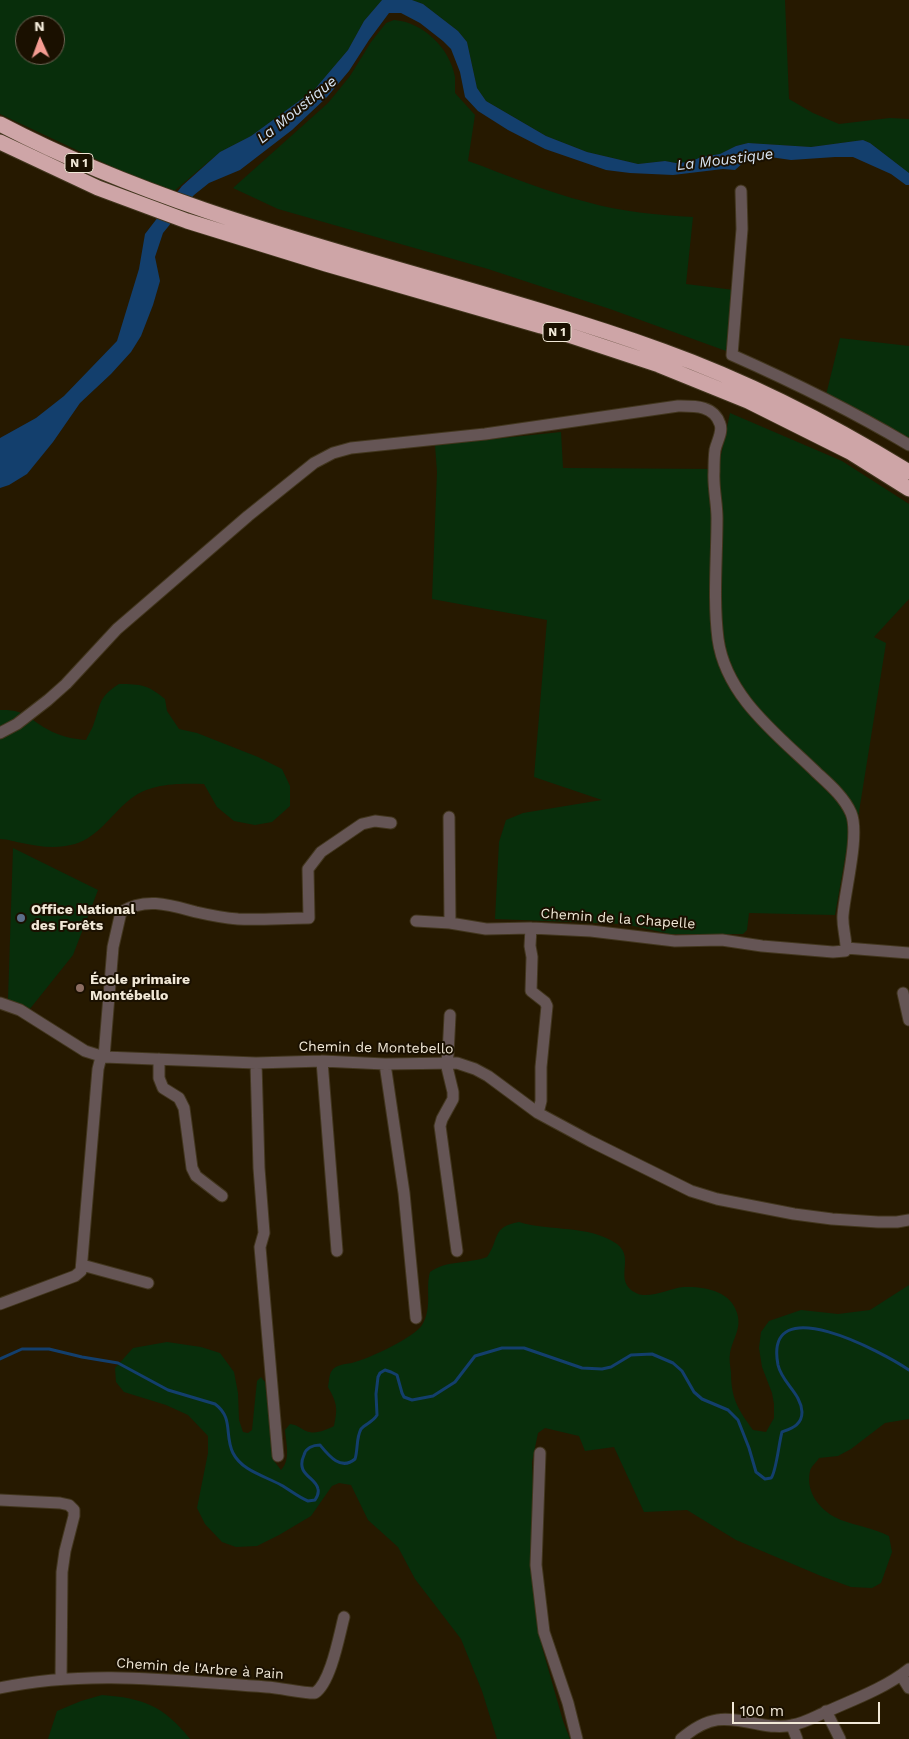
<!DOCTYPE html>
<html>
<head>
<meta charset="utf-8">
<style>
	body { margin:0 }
	#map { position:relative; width:909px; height:1739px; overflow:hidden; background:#261900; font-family:"Work Sans",sans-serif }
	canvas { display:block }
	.north { position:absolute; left:15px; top:15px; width:50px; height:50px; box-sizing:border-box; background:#1a1000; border:1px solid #706656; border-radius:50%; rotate:358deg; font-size:14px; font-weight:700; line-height:20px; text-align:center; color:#f1e8d7 }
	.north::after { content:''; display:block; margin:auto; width:18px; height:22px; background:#f59c92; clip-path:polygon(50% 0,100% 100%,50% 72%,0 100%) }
	.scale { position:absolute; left:732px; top:1702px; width:148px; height:22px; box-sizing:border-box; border:2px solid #f1e8d7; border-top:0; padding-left:6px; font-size:15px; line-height:18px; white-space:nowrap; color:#f1e8d7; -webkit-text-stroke:4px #1a1000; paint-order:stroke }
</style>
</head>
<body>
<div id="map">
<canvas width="909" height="1739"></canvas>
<div class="north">N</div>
<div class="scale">100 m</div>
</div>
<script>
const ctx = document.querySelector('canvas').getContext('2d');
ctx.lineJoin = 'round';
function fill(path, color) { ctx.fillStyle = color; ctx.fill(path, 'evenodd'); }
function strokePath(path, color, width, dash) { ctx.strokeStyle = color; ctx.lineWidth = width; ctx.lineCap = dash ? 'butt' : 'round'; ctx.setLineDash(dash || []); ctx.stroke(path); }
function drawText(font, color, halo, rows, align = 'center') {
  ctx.font = font + ' "Work Sans",sans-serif'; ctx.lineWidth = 4; ctx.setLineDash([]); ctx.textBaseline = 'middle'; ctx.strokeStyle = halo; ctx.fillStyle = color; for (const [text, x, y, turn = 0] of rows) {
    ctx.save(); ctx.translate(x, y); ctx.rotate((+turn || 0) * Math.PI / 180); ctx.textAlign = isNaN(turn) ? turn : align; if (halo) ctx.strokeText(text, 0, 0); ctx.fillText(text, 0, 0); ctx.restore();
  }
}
fill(new Path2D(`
	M0 0H382L364 21 348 50 314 90 251 136 220 152 173 192 119 170 0 114ZM25 25H55V55H25Z
	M412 0H785L789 99 813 113 839 124 890 118 909 119V173L870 143 863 140 811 147 748 143 736 146 720 154 701 157 690 162 676 163 665 161 638 164 587 152 546 136 486 101 477 88 467 42 458 31 423 4Z
	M394 20C423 22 450 48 455 77 455 82 455 88 455 93L475 115 468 161C507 175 546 192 587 202 621 212 658 215 693 217L686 284 734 290 729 352 610 309 488 269 278 209 233 188 328 103 350 76 371 42 386 23Z
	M840 338 909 346V442L826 395Z
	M730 413 842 461 909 504V599L874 637 886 643 858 818 847 795 775 726 766 731 843 807 850 830 835 915 749 913 747 930 743 934H670L625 924 495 919 499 842 506 820 523 813 602 800 534 777 547 620 432 599 437 472 435 445 561 432 563 468 718 469Z
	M119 684C141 684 148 685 165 699L167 711 179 729 197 733 258 757 282 769 290 786V806L272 822 255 825 234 821 217 807 204 784C178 783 148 783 128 801 111 815 98 837 75 844 57 849 40 847 22 843 15 842 8 839 0 839V710C24 709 28 718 47 729 59 736 72 739 86 740 88 735 91 731 93 726 101 705 97 698 119 684Z
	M13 848 98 890 73 955 29 1010 8 1000Z
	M519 1222C551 1232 588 1224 617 1244 636 1258 612 1281 636 1293 638 1294 641 1295 643 1295 657 1296 671 1288 684 1287 704 1286 731 1291 737 1313 742 1328 733 1338 730 1353 729 1359 730 1366 731 1372 731 1399 738 1409 753 1430L766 1432 774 1418V1404L772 1393 762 1367 759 1348 761 1332 769 1321 801 1310 838 1314 870 1310 909 1285V1419L885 1423 851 1449 838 1456 819 1458C817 1462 811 1466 810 1471 805 1493 821 1512 841 1520 857 1526 873 1528 889 1536L892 1552 881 1583 872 1588 851 1587 821 1576 736 1540 687 1510 644 1512 614 1447 585 1451 579 1436 545 1428 538 1433 532 1462 537 1603 542 1647 563 1721 570 1739H497L482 1691 461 1639 415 1579 398 1547 368 1520 351 1485 339 1483 332 1486 311 1516 279 1535 257 1546 236 1547 222 1542 205 1524 197 1508 208 1453V1436L188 1415 166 1405 124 1392 116 1382 115 1368 133 1348 167 1342 201 1347 220 1353 234 1372 238 1393 239 1420 243 1432 248 1433 252 1430 257 1381 261 1377 265 1382 274 1461 281 1470C291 1460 286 1443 285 1430L290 1424C297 1425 300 1428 306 1431 315 1435 326 1430 334 1426 338 1408 337 1403 328 1387 329 1383 329 1376 331 1372 336 1363 347 1365 355 1362 370 1358 415 1337 422 1325 433 1307 425 1289 430 1272 447 1260 468 1264 487 1257 500 1239 491 1227 519 1222Z
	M102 1695C143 1698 164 1706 190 1739H48L57 1711 81 1701Z`), '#082e0b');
fill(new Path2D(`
	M382 0H412L423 4 458 31 467 42 477 88 486 101 546 136 587 152 638 164 665 161 676 163 690 162 701 157 720 154 736 146 748 143 811 147 863 140 870 143 909 173V185H906L891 174 853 157H835L791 160 770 157 745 161 735 170 723 169 673 175 630 173 606 170 545 149 508 130 478 111 465 97 460 72 451 49 443 41 420 23 401 13H389L369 40 349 71 327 97 292 130 240 170 209 183 194 195 163 233 155 257 160 281 153 305 141 336 131 352 111 374 80 403 53 442 27 474 9 485 0 488V438L36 418 64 396 117 341 139 269 145 234 182 186 220 152 251 136 314 90 348 50 364 21Z`), '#133f6d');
strokePath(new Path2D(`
	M0 1359 22 1349H49L82 1357 118 1363 168 1390 215 1404C234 1418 224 1435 233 1453 242 1471 265 1476 281 1485 290 1490 298 1497 308 1501L315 1500C317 1497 319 1493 318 1489 316 1477 295 1475 304 1455 306 1448 313 1445 320 1445 329 1456 341 1471 355 1459 358 1450 356 1438 361 1429 365 1424 373 1422 377 1415L376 1394 378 1377 380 1373 385 1370 391 1372 397 1375 402 1393 404 1397 412 1400 433 1396 455 1382 475 1356 502 1348H524L582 1368 602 1369 611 1367 631 1355 652 1354 673 1363 682 1371 694 1392 702 1399 728 1410 738 1420 749 1448 756 1472 765 1479 771 1478C776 1473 779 1442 782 1432 792 1428 802 1425 802 1412 801 1393 782 1383 778 1365 763 1287 884 1353 909 1370`), '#133f6d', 3);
const street = new Path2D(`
	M741 191 742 229 732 355C793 382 852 411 909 445
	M0 733 17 724 48 700 66 684 117 629 248 516 314 463 333 453 351 448 485 434 678 406C694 406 714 405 720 424 723 432 717 441 715 450 714 457 714 465 714 472 713 487 717 503 717 518 717 558 713 599 718 639 726 697 778 735 817 773 830 785 844 797 851 813 860 834 845 890 843 915 842 927 846 936 846 948
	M449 817 450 923
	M416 921 450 923 486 929 531 928 591 931 675 941 722 940 762 946 833 952 845 951 846 948
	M531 928 530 946 532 957 531 991 545 1002 547 1006 541 1067V1101L538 1113
	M846 948 909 953
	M903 993 909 1020
	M0 1003 20 1010 85 1051 104 1057 256 1063 322 1061 385 1064 457 1063 475 1069 488 1076 538 1113 590 1141 691 1191 717 1199 794 1214 832 1219 878 1222H897L909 1220
	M450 1015 448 1055 446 1063 453 1092V1099L442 1119 440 1126 457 1251
	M104 1057 113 947 121 912C146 897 170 905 196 912 209 915 225 918 238 919 262 920 285 918 309 918L308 869 321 852 362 824 375 821 391 823
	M159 1059V1078L163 1088 179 1098 184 1108 192 1168 196 1176 222 1196
	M322 1061 337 1251
	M256 1063 259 1168 264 1233 260 1247 278 1456
	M385 1064 404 1193 416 1318
	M82 1265 148 1283
	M0 1304 75 1276 81 1271 98 1069 101 1057
	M540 1453 536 1565 544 1632 568 1703 577 1739
	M0 1500 60 1503 69 1505 74 1510V1516L65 1551 62 1572 61 1679
	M901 1675 909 1688
	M0 1688C87 1669 178 1681 266 1687 283 1688 299 1693 315 1693 331 1682 339 1636 344 1617
	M826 1711 840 1739
	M792 1726 797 1739
	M681 1739C709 1715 724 1717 758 1724 769 1726 781 1728 792 1725 805 1723 816 1716 828 1711 855 1699 885 1688 909 1669`);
const highway = new Path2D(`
	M0 124C208 233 443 272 663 351 749 382 831 424 909 472
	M0 142 98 188 187 221 326 264 541 326 659 365 748 401 850 452 909 489`);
strokePath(street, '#42361e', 13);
strokePath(highway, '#42361e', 17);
strokePath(street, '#655555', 11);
strokePath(highway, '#cea5a7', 15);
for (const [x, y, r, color] of [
	[21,918,5,"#5c6f8a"],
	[80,988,5,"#8d6e63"]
]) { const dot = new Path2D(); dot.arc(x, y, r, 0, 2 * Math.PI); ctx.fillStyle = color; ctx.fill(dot); strokePath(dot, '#1a1000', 2); }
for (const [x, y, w] of [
	[79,163,28],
	[557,332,28]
]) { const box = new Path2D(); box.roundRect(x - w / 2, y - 9.5, w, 19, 4); ctx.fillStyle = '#1a1000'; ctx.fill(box); strokePath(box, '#f1e8d7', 1); }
drawText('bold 12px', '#f1e8d7', null, [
	["N 1",79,163],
	["N 1",557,332]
]);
drawText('bold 14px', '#f1e8d7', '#1a1000', [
	["Office National",31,910],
	["des Forêts",31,926],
	["École primaire",90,980],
	["Montébello",90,996]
], 'left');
drawText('14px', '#f1e8d7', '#1a1000', [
	["Chemin de la Chapelle",618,919,4],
	["Chemin de Montebello",376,1048,1],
	["Chemin de l'Arbre à Pain",200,1669,4]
]);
drawText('italic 15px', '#d8e5f4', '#1a1000', [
	["La Moustique",297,110,-39],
	["La Moustique",725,160,-7]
]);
</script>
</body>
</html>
